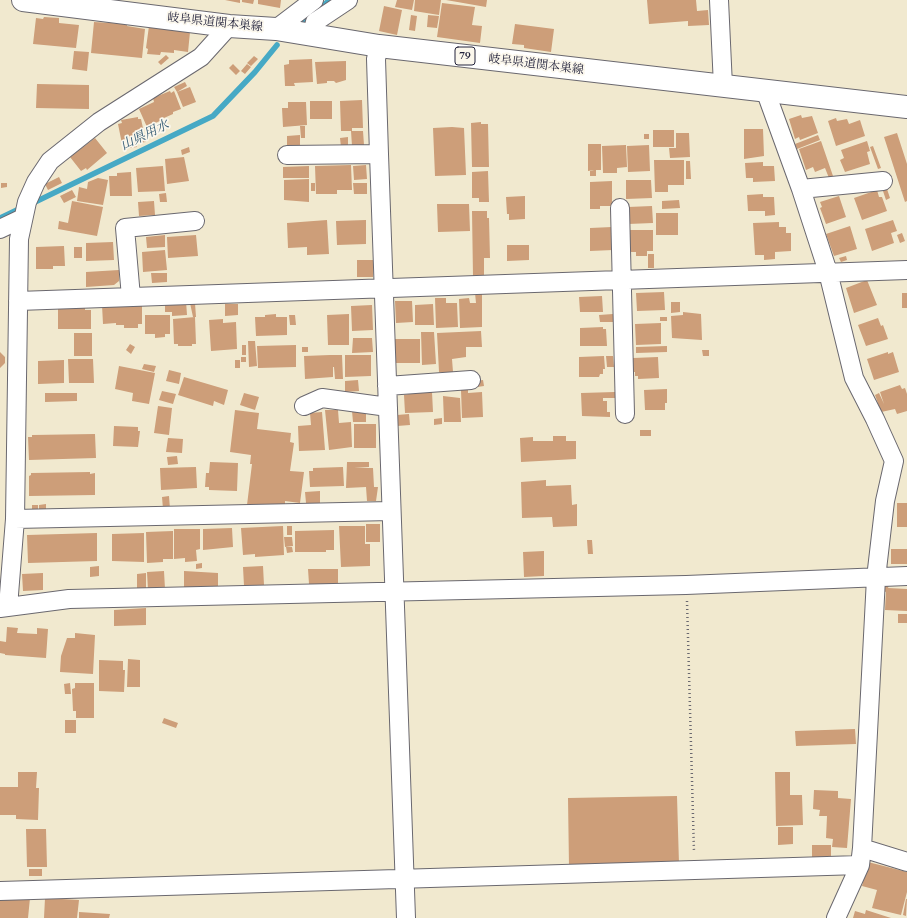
<!DOCTYPE html>
<html>
<head>
<meta charset="utf-8">
<style>
	body { margin:0 }
	canvas { display:block; background:#f1e9cf }
</style>
</head>
<body>
<canvas width="907" height="918"></canvas>
<script>
const ctx = document.querySelector('canvas').getContext('2d');
ctx.lineJoin = 'round';
function strokePath(path, color, width, dash) { ctx.strokeStyle = color; ctx.lineWidth = width; ctx.lineCap = dash ? 'butt' : 'round'; ctx.setLineDash(dash || []); ctx.stroke(path); }
function fill(path, color) { ctx.fillStyle = color; ctx.fill(path, 'evenodd'); }
function drawText(font, color, halo, rows, align = 'center') {
  ctx.font = font + ' Cardo,"Noto Serif JP",serif'; ctx.lineWidth = 3.5; ctx.setLineDash([]); ctx.textBaseline = 'middle'; ctx.strokeStyle = halo; ctx.fillStyle = color; for (const [text, x, y, turn = 0] of rows) {
    ctx.save(); ctx.translate(x, y); ctx.rotate((+turn || 0) * Math.PI / 180); ctx.textAlign = isNaN(turn) ? turn : align; if (halo) ctx.strokeText(text, 0, 0); ctx.fillText(text, 0, 0); ctx.restore();
  }
}
strokePath(new Path2D(`
	M304 20 330 0
	M31 204 213 116 255 72 277 45
	M0 218 21 208`), '#46a9c5', 5.5);
fill(new Path2D(`
	M225 0H240V3Z
	M242 0H254L253 4 242 2Z
	M258 0H281L280 8 258 4Z
	M397 0H414L412 10 395 7Z
	M415 0H441L439 15 414 11Z
	M446 0H487L486 7Z
	M647 0H696L697 11 708 10 709 25 688 26V21L649 24Z
	M442 3 475 7 472 25 482 26 480 43 437 37Z
	M384 6 402 10 397 35 379 31Z
	M411 15 417 16 415 31 409 30Z
	M428 15 439 16 437 28 427 27Z
	M44 17 59 18V23L79 25 76 48 33 44 36 18 43 19Z
	M94 22 127 24V26L145 29 142 58 91 53Z
	M515 24 554 29 551 52 524 48V45L512 44Z
	M149 26 190 32 188 52 174 50V53L161 52 160 55 147 54 148 49 146 48Z
	M74 51 89 52 87 71 72 69Z
	M166 55 169 58 161 65 158 62Z
	M254 56 258 59 251 66 247 63Z
	M312 59 313 82 294 83 295 86H285L284 65 289 64V60Z
	M346 61V80L336 83 334 81H327V83L317 84 315 62Z
	M233 64 240 71 236 75 229 68Z
	M247 64 251 67 245 74 241 71Z
	M185 82 187 86 177 92 174 87Z
	M37 84 89 85V109L36 108Z
	M190 87 196 102 183 107 177 92Z
	M170 91 171 93 174 91 181 109 173 112V114L164 118V119L147 127 139 109 154 102 153 98Z
	M362 100 363 128H352V131H341L340 101Z
	M310 101H332V119H310Z
	M288 102H306L307 125 283 127 282 108H288Z
	M801 115 802 118 812 116 818 133 800 140 799 137 795 139 789 119Z
	M138 117V119H141L146 142 137 143V147L123 149 118 124 122 123 121 120Z
	M836 118 837 121 847 119 849 124 860 120 865 136 836 146 828 121Z
	M481 122V124H488L489 167H472L471 123Z
	M300 126H305V138H301Z
	M452 127 464 128 466 175 435 176 433 128Z
	M744 129H763L764 156 744 159Z
	M653 130H674V147H653Z
	M351 131H363L364 145 352 146Z
	M676 133H689L690 157 670 158 669 148H676Z
	M897 133 907 164V201L905 202 884 137Z
	M644 134H649V139H644Z
	M300 135V147H287V136Z
	M818 135 820 140 797 149 795 144Z
	M348 137V147H341L340 138Z
	M95 138 107 153 87 170 86 168 81 171 70 157Z
	M821 141 833 176 829 178 825 168 815 172 813 167 806 170 799 149Z
	M867 141 870 151 867 152 870 164 845 172 840 160 844 158 841 150Z
	M588 144H601V170H596V176H590V171L594 170 588 171Z
	M626 145 627 167 617 168V173H603L602 146Z
	M649 145 650 171 628 172 627 146Z
	M873 146 881 168 878 169 870 147Z
	M189 147 190 152 182 155 181 150Z
	M184 157 189 181 167 184 165 159Z
	M654 160H684V185H668V192H655Z
	M686 161H690L691 179H686Z
	M763 162V166H774L775 181 753 182V178H746L745 163Z
	M351 165 352 190H337V194H316L315 166Z
	M366 165 367 179 354 180 353 166Z
	M163 166 165 191 138 192 136 168Z
	M309 166V178H283V167Z
	M488 171 489 202H479V198H472V172Z
	M131 172 132 196H110L109 176H117V173Z
	M59 177 62 183 48 190 45 184Z
	M98 178 108 180 103 205 77 201 79 187 87 189 88 182Z
	M309 179V202L284 200V180Z
	M626 180H651L652 198 626 199Z
	M612 181V206H600V209H590V182Z
	M1 183H7V187L1 188Z
	M311 183H315V191H311Z
	M353 183H367V194H354Z
	M887 189 890 198 886 200 883 191Z
	M72 190 76 197 64 203 60 196Z
	M877 190 879 197H882L887 211 862 220 854 198Z
	M166 193 167 202H160L159 194Z
	M763 194V197H774L775 215 765 216V211H748L747 195Z
	M525 196V219L509 220V214H507L506 197Z
	M839 196 846 217 826 224 820 208 822 207 820 202Z
	M679 200 680 208 662 209V201Z
	M72 201 103 207 97 236 58 229 59 221 68 223Z
	M154 201 155 215 139 216 138 202Z
	M437 204H469L470 231 438 232Z
	M652 206 653 223 628 224V207Z
	M472 211H487V218H489L490 258H484V277H473Z
	M656 213H678V235H656Z
	M327 220 329 254 307 255V247L288 248 287 223Z
	M366 220V244L337 245 336 221Z
	M893 220 897 231 891 233 894 243 872 251 865 229Z
	M779 222V227H786V233H791V251L775 252V259L764 260V255H755L753 223Z
	M850 226 857 249 834 256 826 234Z
	M612 227 613 250 590 251V228Z
	M629 230H653V251H647V256H636V252H630Z
	M902 233 905 241 900 243 897 235Z
	M165 235V247L147 248 146 237Z
	M196 235 198 256 168 258 167 237Z
	M113 242 114 260 86 261V243Z
	M507 245H529V260L507 261Z
	M64 246 65 266H53V269H36V247Z
	M74 247H82V258H74Z
	M165 250 167 270 143 272 142 252Z
	M648 254H654V268H648Z
	M846 256 847 260 841 262 839 258Z
	M357 260H373V277H357Z
	M119 270V281L114 285 86 287V272Z
	M151 273H167V282L152 283Z
	M867 280 877 305 854 313 846 288Z
	M664 292 665 310 637 311 636 293Z
	M475 293H482V327L460 328 459 299 469 298 470 303H476Z
	M902 293H907V308H902Z
	M602 296 603 312H580L579 297Z
	M435 298H446V303H457L458 327 436 328Z
	M165 301H186L187 315 172 316V312H165Z
	M395 301H412L413 322 396 323Z
	M671 302H680V312L671 313Z
	M190 303H195L196 317H193Z
	M142 304V324H138V328H124V325H116V323L103 324 102 305Z
	M225 304H238V315L225 316Z
	M433 304 434 325H415V305Z
	M58 305H85V310H91V329H58Z
	M372 305 373 330 352 331 351 306Z
	M683 312 701 314 702 340 672 338 671 316 683 315Z
	M276 314V317H287V335L256 336 255 317H265V315Z
	M349 314V345H328L327 315Z
	M613 314V322H600L599 315Z
	M145 315H170V334H165V337L155 338V334H145Z
	M289 315H295L296 325H290Z
	M195 317 196 344H192V346H178V344H174L173 319Z
	M660 317H667V321H660Z
	M878 318 881 326 883 325 888 339 866 346 858 325Z
	M223 319V323L236 322 237 349 211 351 209 320Z
	M661 323V344L636 345 635 324Z
	M603 327V329H606L607 346H580V328Z
	M481 331 482 347H466V357L452 359 453 372H439L437 333Z
	M421 332H434L436 364 422 365Z
	M74 333H92V356H74Z
	M353 338H372L373 352 352 353Z
	M394 339H420V363H394Z
	M248 341H255L257 366 249 367Z
	M130 344 135 347 131 354 126 350Z
	M242 345H246V355H242Z
	M296 345V367L258 368 257 346Z
	M667 346V352L636 353V347Z
	M302 347H308V352H302Z
	M702 350H709V356H703Z
	M0 352 5 357V363L0 368Z
	M888 352V354L893 352 899 372 874 380 867 359Z
	M330 355H342L343 379H335L334 367H333V377L305 379 304 356Z
	M345 355H371V376L345 377Z
	M604 356 605 369H603V374H600L599 377H579V357Z
	M606 356H613L614 367H607Z
	M241 357H246V362H241Z
	M658 357 659 378 638 379V376H635V372H633V358Z
	M68 359H93L94 383H69Z
	M64 360V383L38 384V361Z
	M235 360H240V368H235Z
	M144 364 156 366 154 372 142 369Z
	M119 366 155 373 149 404 132 401 133 393 115 389Z
	M169 370 181 373 179 384 166 381Z
	M184 377 228 390 224 405 214 401 213 406 178 395Z
	M358 380 359 391 345 392V381Z
	M483 380 484 386 477 387 476 381Z
	M900 385 902 389 905 388 907 394V411L897 414 895 409 881 412 875 395 879 393 884 404 880 392Z
	M667 389V403H665V410H645L644 390Z
	M461 390H468V393L482 392 483 417 462 418Z
	M162 391 176 394 173 404 159 400Z
	M432 392 433 412 405 413 404 395 409 394V393Z
	M615 392V398H603V401H607V412H610V417L582 416 581 393Z
	M45 393H77V401L45 402Z
	M244 393 259 397 255 410 240 405Z
	M443 396 460 398 461 422H444Z
	M158 406 172 408 169 435 154 433Z
	M235 410 259 413 257 429 291 433 290 442 294 443 290 471 304 472 300 503 285 501V505H247L252 464H250L251 455 230 452Z
	M325 410H338L339 423 351 422 352 447 329 450Z
	M352 411H366V422H353Z
	M322 412 325 450 299 451 298 426 311 425 310 413Z
	M409 414 410 425 397 426V415Z
	M442 418V424L434 425V419Z
	M354 424H376V448H354Z
	M114 426 138 427V431H140L138 447 113 446Z
	M640 430H651V436H640Z
	M95 434 96 458 29 460 28 437H32V435Z
	M553 436H566V441H576V459L521 462 520 438 533 437V441H553Z
	M168 438 183 439 182 453 166 452Z
	M177 456 178 464 168 465 167 457Z
	M210 462 238 463 237 491 209 490V487H205L206 473H209Z
	M347 462H369V467L354 468H373L374 487H378L376 501H367L366 487 346 488Z
	M196 467 197 488 161 490 160 468Z
	M343 467 344 486 310 487 309 471H313V468Z
	M90 472V474L95 473V495L29 496V476L31 475V473Z
	M546 480V486L571 485 572 505 577 504V526L553 527 552 517 522 518 521 482Z
	M320 491V503H306L305 492Z
	M169 496 170 509H163L162 497Z
	M897 503H907V527H897Z
	M46 504V512H39V505Z
	M32 505H38V512H32Z
	M366 524H380V542H366Z
	M283 526 284 555 255 557V554L243 555 241 528Z
	M287 526H292V535H287Z
	M339 526H365V544H370V566L341 567Z
	M232 528 233 547 203 550V529Z
	M174 529H200V549L196 550 197 561 185 562V558L174 559Z
	M334 530V550H326V552H295V531Z
	M173 531V559H163V562L147 563 146 532Z
	M97 533V561L28 563 27 535Z
	M144 533V562L112 561V534Z
	M284 537H292L293 546 285 547Z
	M587 540H592L593 554H588Z
	M286 547H292L293 552 287 553Z
	M891 549H907V564H891Z
	M544 551V576L524 577 523 552Z
	M202 563V568L196 569V564Z
	M99 566V576L90 577V567Z
	M263 566 264 585 244 586 243 567Z
	M308 569H338V584H309Z
	M164 571 165 589 148 590 147 572Z
	M184 571 218 573V587L203 588V577V588H184Z
	M43 573V590L23 591 22 574Z
	M146 573V590H137V574Z
	M883 585H889L888 588 907 589V611L885 610 886 592 883 591Z
	M146 608V625L114 626V610Z
	M898 614H907V623H898Z
	M7 627 18 628 17 633 37 634V628L48 629 46 658 5 655V654L0 653V641L6 642Z
	M75 633 95 635 93 674 60 672 61 656 67 638H75Z
	M128 659 140 660V687H127Z
	M99 660 123 661V670H125L124 692 99 691Z
	M70 683 71 694H65L64 684Z
	M75 683H94V718H76V711H73L72 689 75 688Z
	M164 718 178 723 176 728 162 723Z
	M65 720H76V733H65Z
	M855 729 856 744 796 746 795 731Z
	M18 772H37L36 788H39L38 820 16 819V815H0V787H18Z
	M775 772H790V795H802L803 825 776 826Z
	M814 790 838 791V798L851 799 847 848 832 847 833 839 826 838 827 816H819L820 810 813 809Z
	M677 796 679 864 569 867 568 798Z
	M778 827H793V844L778 845Z
	M26 829H46L47 867H27Z
	M812 845H831V861H812Z
	M868 862 907 872V892L901 915 872 908 877 890 862 886Z
	M29 869H42V876H29Z
	M0 896 30 898 28 918H0Z
	M45 898 79 900 77 918H44Z
	M906 899H907L906 916 903 915Z
	M866 910 891 918H853L855 911 865 914Z
	M79 912 110 914 109 918H79Z`), '#cd9e79');
const minor = new Path2D(`
	M719 0 723 86
	M276 29 314 0
	M312 34 315 22 348 0
	M379 46 376 59 379 154 406 918
	M765 90 801 189 828 272 854 378 875 419 894 461 885 501 876 578 862 848 860 865 836 918
	M287 155 379 154
	M801 189 883 181
	M620 208 625 414
	M0 229 23 218
	M131 297 125 228 195 221
	M18 301 907 270
	M387 386 471 380
	M304 406 322 398 388 407
	M15 519 391 511
	M8 607 15 519 19 239 27 202 36 182 50 161 99 122 201 57 229 26
	M0 608 69 599 686 585 907 576
	M862 848 907 862
	M0 891 860 865`);
const major = new Path2D(`
	M23 0 229 26 276 29 379 46 907 107`);
strokePath(minor, '#6a686f', 20);
strokePath(major, '#6a686f', 24);
strokePath(new Path2D(`
	M687 601 694 852`), '#6a686f', 2.5, [1, 3]);
strokePath(minor, '#fff', 18);
strokePath(major, '#fff', 22);
for (const [x, y, w] of [
	[465,56,20]
]) { const box = new Path2D(); box.roundRect(x - w / 2, y - 9, w, 18, 3); ctx.fillStyle = '#fbf7ec'; ctx.fill(box); strokePath(box, '#22223b', 1); }
drawText('bold 11px', '#22223b', null, [
	["79",465,56]
]);
drawText('12px', '#22223b', '#fbf7ec', [
	["岐阜県道関本巣線",215,23,6],
	["岐阜県道関本巣線",536,65,7]
]);
drawText('italic 13px', '#305872', '#fbf7ec', [
	["山県用水",145,136,-26]
]);
</script>
</body>
</html>
